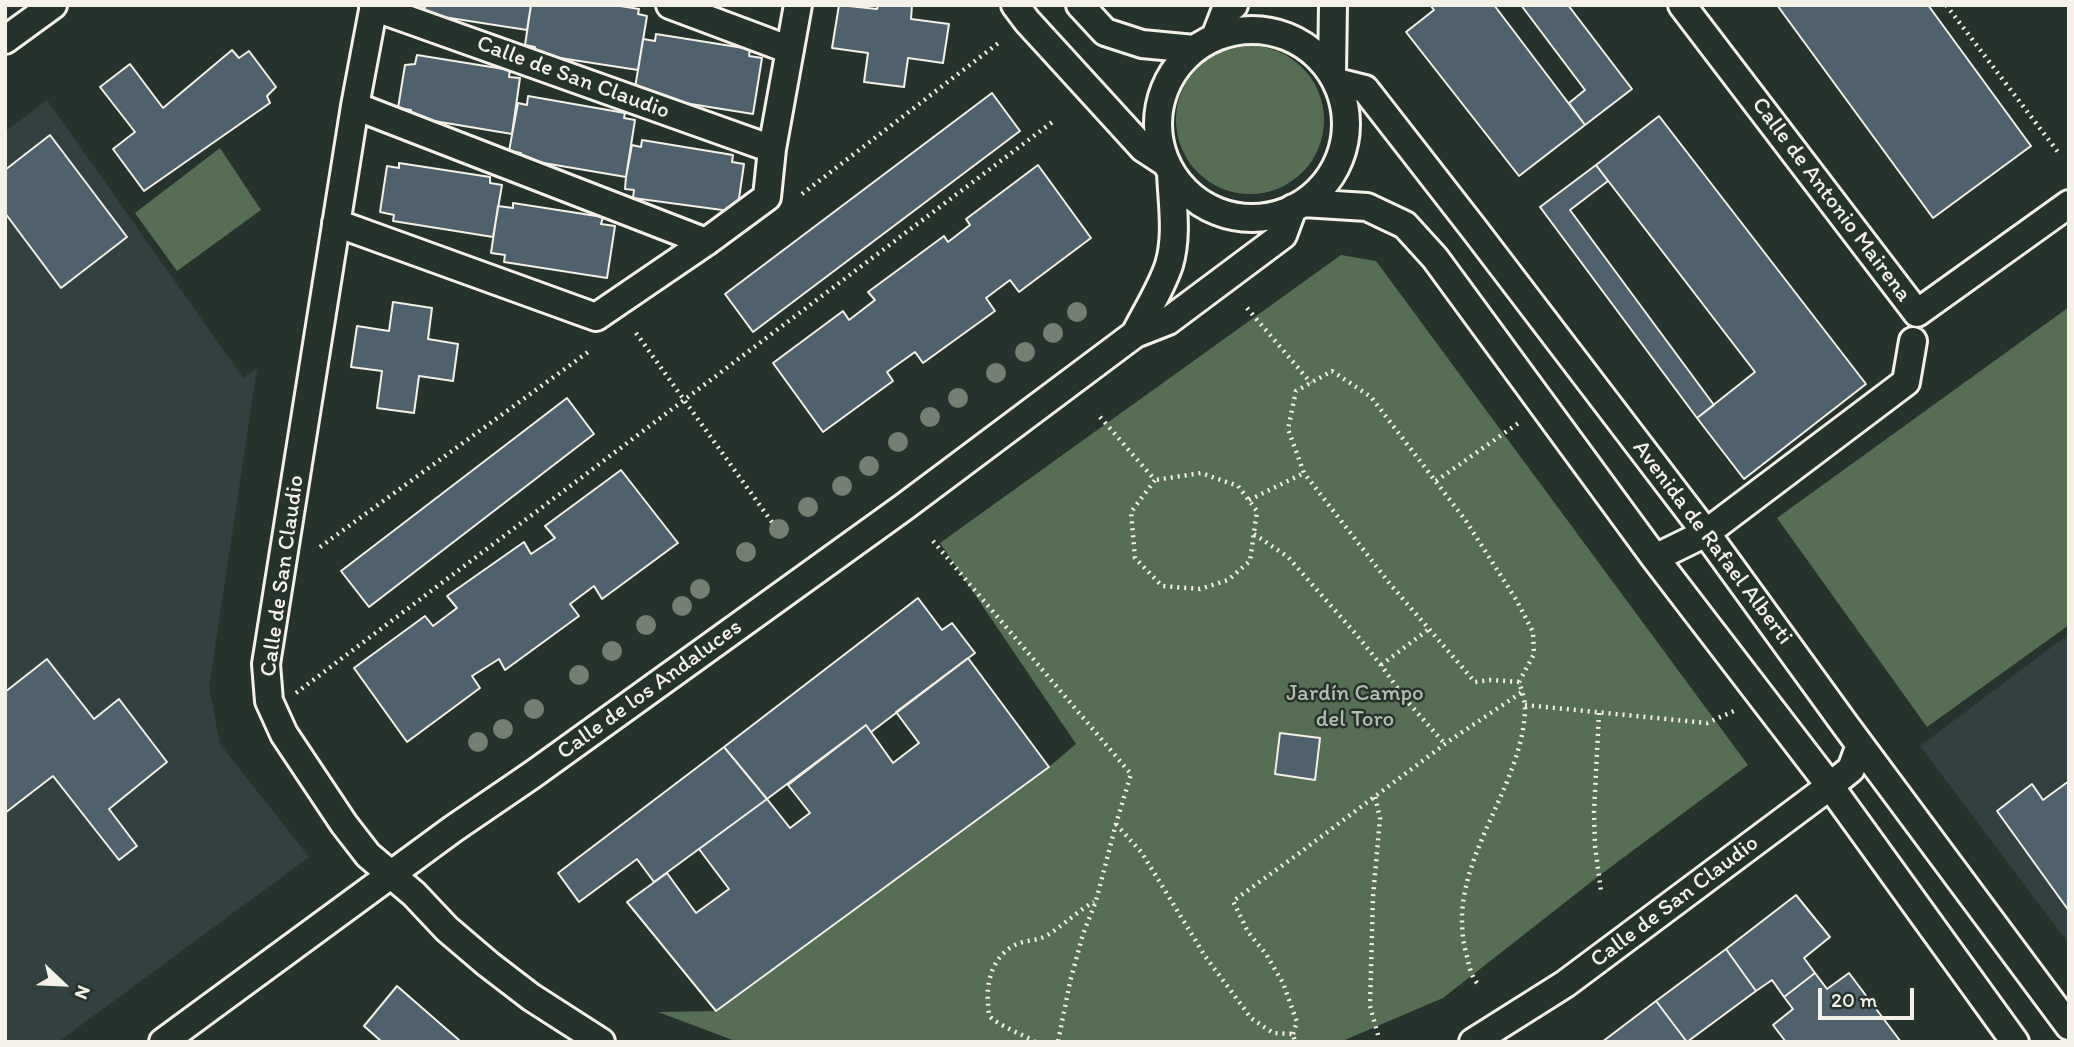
<!DOCTYPE html>
<html>
<head>
<meta charset="utf-8">
<style>
	body { margin:0 }
	#map { position:relative; width:2074px; height:1047px; overflow:hidden; background:#26332d; font-family:Itim,sans-serif }
	canvas { display:block }
	.frame { position:absolute; inset:0; border:7px solid #f4f1e8; pointer-events:none }
	.north { position:absolute; left:28px; top:949px; width:70px; height:70px; -webkit-text-stroke:5px #26332d; paint-order:stroke; rotate:113deg; font-size:19px; font-weight:700; line-height:28px; text-align:center; color:#f4f1e8 }
	.north::after { content:''; display:block; margin:auto; width:24px; height:32px; background:#f4f1e8; clip-path:polygon(50% 0,100% 100%,50% 72%,0 100%) }
	.scale { position:absolute; left:1818px; top:988px; width:96px; height:32px; box-sizing:border-box; border:4px solid #f4f1e8; border-top:0; padding-left:9px; font-size:21px; line-height:24px; white-space:nowrap; color:#f4f1e8; -webkit-text-stroke:5px #26332d; paint-order:stroke }
</style>
</head>
<body>
<div id="map">
<canvas width="2074" height="1047"></canvas>
<div class="frame"></div>
<div class="north">N</div>
<div class="scale">20 m</div>
</div>
<script>
const ctx = document.querySelector('canvas').getContext('2d');
ctx.lineJoin = 'round';
function fill(path, color) { ctx.fillStyle = color; ctx.fill(path, 'evenodd'); }
function strokePath(path, color, width, dash) { ctx.strokeStyle = color; ctx.lineWidth = width; ctx.lineCap = dash ? 'butt' : 'round'; ctx.setLineDash(dash || []); ctx.stroke(path); }
function drawText(font, color, halo, rows, align = 'center') {
  ctx.font = font + ' Itim,sans-serif'; ctx.lineWidth = 5; ctx.setLineDash([]); ctx.textBaseline = 'middle'; ctx.strokeStyle = halo; ctx.fillStyle = color; for (const [text, x, y, turn = 0] of rows) {
    ctx.save(); ctx.translate(x, y); ctx.rotate((+turn || 0) * Math.PI / 180); ctx.textAlign = isNaN(turn) ? turn : align; if (halo) ctx.strokeText(text, 0, 0); ctx.fillText(text, 0, 0); ctx.restore();
  }
}
fill(new Path2D(`
	M47 100 243 378 257 368 209 687 220 744 309 857 58 1042H5V132Z
	M2069 634V944L1920 746Z`), '#324140');
fill(new Path2D(`
	M1176 120a74 74 0 1 1 148 0a74 74 0 1 1-148 0Z
	M220 148 261 210 177 271 135 213Z
	M1341 255 1376 261 1748 765 1600 875 1443 998 1340 1042H738L658 1012 716 1011 1049 767 1076 744 940 543Z
	M2069 307V625L1927 727 1777 518Z`), '#556e54');
const building = new Path2D(`
	M531 5 527 30 424 14 425 7 412 6Z
	M531 5H614L639 9 638 14 647 16 638 70 534 54 535 47 525 45Z
	M839 5 877 9 878 5H912L911 19 949 24 943 63 908 58 904 87 864 82 868 53 832 48Z
	M1430 5H1494L1585 125 1519 176 1406 32 1434 10Z
	M1521 5H1568L1632 89 1585 125 1569 103 1585 90Z
	M1777 5H1928L2031 146 1933 218Z
	M656 34 750 49 749 56 762 58 753 114 647 97 648 90 635 88 643 39 655 41Z
	M232 50 239 58 249 51 276 87 267 96 270 103 144 191 113 149 135 132 100 87 130 64 163 108Z
	M417 55 510 70 509 77 520 78 512 134 410 117 411 110 398 108 405 65 415 64Z
	M992 93 1020 131 753 332 725 294Z
	M528 96 625 113 624 118 635 120 626 177 520 159 521 153 509 151 518 103 527 105Z
	M1659 116 1866 384 1744 479 1697 418 1755 372 1596 165Z
	M50 135 127 237 61 288 5 213V170Z
	M642 140 733 155 732 162 744 164 737 212 633 198 634 190 625 189 626 177 632 145 641 147Z
	M399 163 490 177V183L502 185 493 237 393 221 394 215 380 212 387 166 399 168Z
	M1038 165 1091 238 1019 292 1010 280 986 298 995 311 923 363 915 352 887 372 893 381 823 432 773 363 843 311 849 320 875 300 868 292 944 236 948 242 970 225 966 219Z
	M1596 165 1608 181 1570 210 1714 405 1697 418 1540 207Z
	M513 203 603 217 601 224 615 226 607 278 504 262 505 255 491 253 498 206 513 208Z
	M393 302 432 308 428 339 458 344 453 381 419 376 414 413 377 408 382 371 351 367 357 326 389 331Z
	M567 398 594 434 369 607 341 571Z
	M621 470 678 543 602 599 594 586 570 604 579 616 505 670 499 659 472 676 480 688 407 742 354 668 425 616 433 626 457 608 447 596 524 542 531 554 555 538 545 526Z
	M918 598 942 630 952 623 975 653 871 732 866 725 767 799 724 747Z
	M968 658 1049 767 716 1011 627 902 667 873 696 913 729 889 699 849 767 799 790 828 810 813 788 785 866 725 893 763 919 743 896 712Z
	M47 659 94 719 119 699 167 762 109 809 137 846 119 860 53 776 5 813V692Z
	M1280 733 1320 738 1315 780 1275 774Z
	M724 747 767 799 654 882 637 859 579 902 558 873Z
	M2069 781V911L1997 811 2032 784 2043 800Z
	M1796 895 1830 937 1804 958 1815 973 1784 997 1772 980 1756 991 1726 949Z
	M1726 949 1756 991 1687 1042 1656 1001Z
	M1815 973 1827 989 1849 973 1901 1042H1786L1773 1025 1793 1009 1784 997Z
	M397 986 459 1040 458 1042H382L364 1026Z
	M1656 1001 1687 1042H1602Z`);
fill(building, '#4f616c');
strokePath(building, '#f4f1e8', 2);
const street = new Path2D(`
	M374 5 355 106 266 664 269 701 284 734 344 824 368 855 414 894 447 929 488 964 531 997 601 1042
	M670 5 790 50
	M1015 5 1027 21 1143 148 1166 163
	M1080 5 1105 32 1142 44 1194 49
	M1682 5 1917 313 2069 204
	M373 7 772 149
	M1158 124a94 94 0 1 1 188 0a94 94 0 1 1-188 0Z
	M1215 37 1224 14 1234 5
	M5 40 53 5
	M1332 73 1333 5
	M1337 82 1365 89 1474 229 1706 533 1846 726 2069 1026
	M355 106 706 242
	M1303 203 1367 207 1405 225 1435 258 1655 558 1830 786 2015 1042
	M336 223 596 317 706 242 767 197 772 149 798 5
	M1135 334C1146 312 1161 289 1169 265 1178 235 1172 202 1171 172
	M1655 558 1706 533 1906 382 1913 341
	M163 1042 453 829 532 775 904 507 1135 334 1168 321 1283 235 1293 208
	M1473 1042 1565 984 1830 786 1851 769 1860 745`);
strokePath(street, '#f4f1e8', 32);
strokePath(new Path2D(`
	M1946 5 2058 152
	M802 194 1001 41
	M1247 308 1311 383
	M636 333 774 525
	M1100 417 1155 480 1131 512 1135 558 1162 586 1200 589 1228 580 1250 561 1257 511 1238 486 1201 473 1155 480
	M1436 481 1520 422
	M1249 500 1304 473
	M1254 534 1288 557 1355 633 1381 665 1406 700 1445 744
	M933 541 1131 774 1116 824 1096 901 1083 934 1070 982 1058 1042
	M320 547 588 352
	M1381 665 1429 629
	M296 693 1055 120
	M1525 705 1707 723 1734 711
	M1599 713 1594 812 1595 846 1601 891
	M1375 797 1380 818 1373 897 1370 1006 1378 1035
	M1116 824 1142 853 1205 956 1251 1018 1273 1033 1293 1034 1295 1042
	M1477 983C1470 974 1469 964 1466 953 1444 866 1519 797 1525 713 1526 703 1522 691 1519 682L1534 654 1533 632 1517 601 1466 521 1371 397 1332 371 1296 391 1288 429 1304 473 1390 584 1475 682 1491 680 1519 682
	M1293 1034 1297 1022 1283 983 1266 954 1248 932 1233 901 1294 857 1449 741 1522 692
	M1035 1042C1025 1035 994 1024 989 1015 989 1014 988 1005 988 1004 986 981 993 956 1015 945 1025 940 1036 941 1046 936 1063 926 1077 911 1094 902`), '#f4f1e8', 4.5, [2, 5]);
strokePath(street, '#26332d', 26);
ctx.fillStyle = '#747f73';
for (const [x, y] of [
	[1077,312],
	[1053,333],
	[1025,352],
	[996,373],
	[958,398],
	[930,417],
	[898,442],
	[869,466],
	[842,486],
	[808,507],
	[779,529],
	[746,552],
	[700,589],
	[682,606],
	[646,625],
	[612,651],
	[579,675],
	[534,709],
	[503,729],
	[478,742]
]) { ctx.beginPath(); ctx.arc(x, y, 10, 0, 2 * Math.PI); ctx.fill(); }
drawText('23px', '#f4f1e8', '#26332d', [
	["Calle de San Claudio",573,78,20],
	["Calle de Antonio Mairena",1831,200,53],
	["Avenida de Rafael Alberti",1712,543,53],
	["Calle de San Claudio",283,576,-82],
	["Calle de los Andaluces",650,690,-36],
	["Calle de San Claudio",1675,902,-37]
]);
drawText('23px', '#b4bdad', '#26332d', [
	["Jardín Campo",1355,694],
	["del Toro",1355,720]
]);
</script>
</body>
</html>
